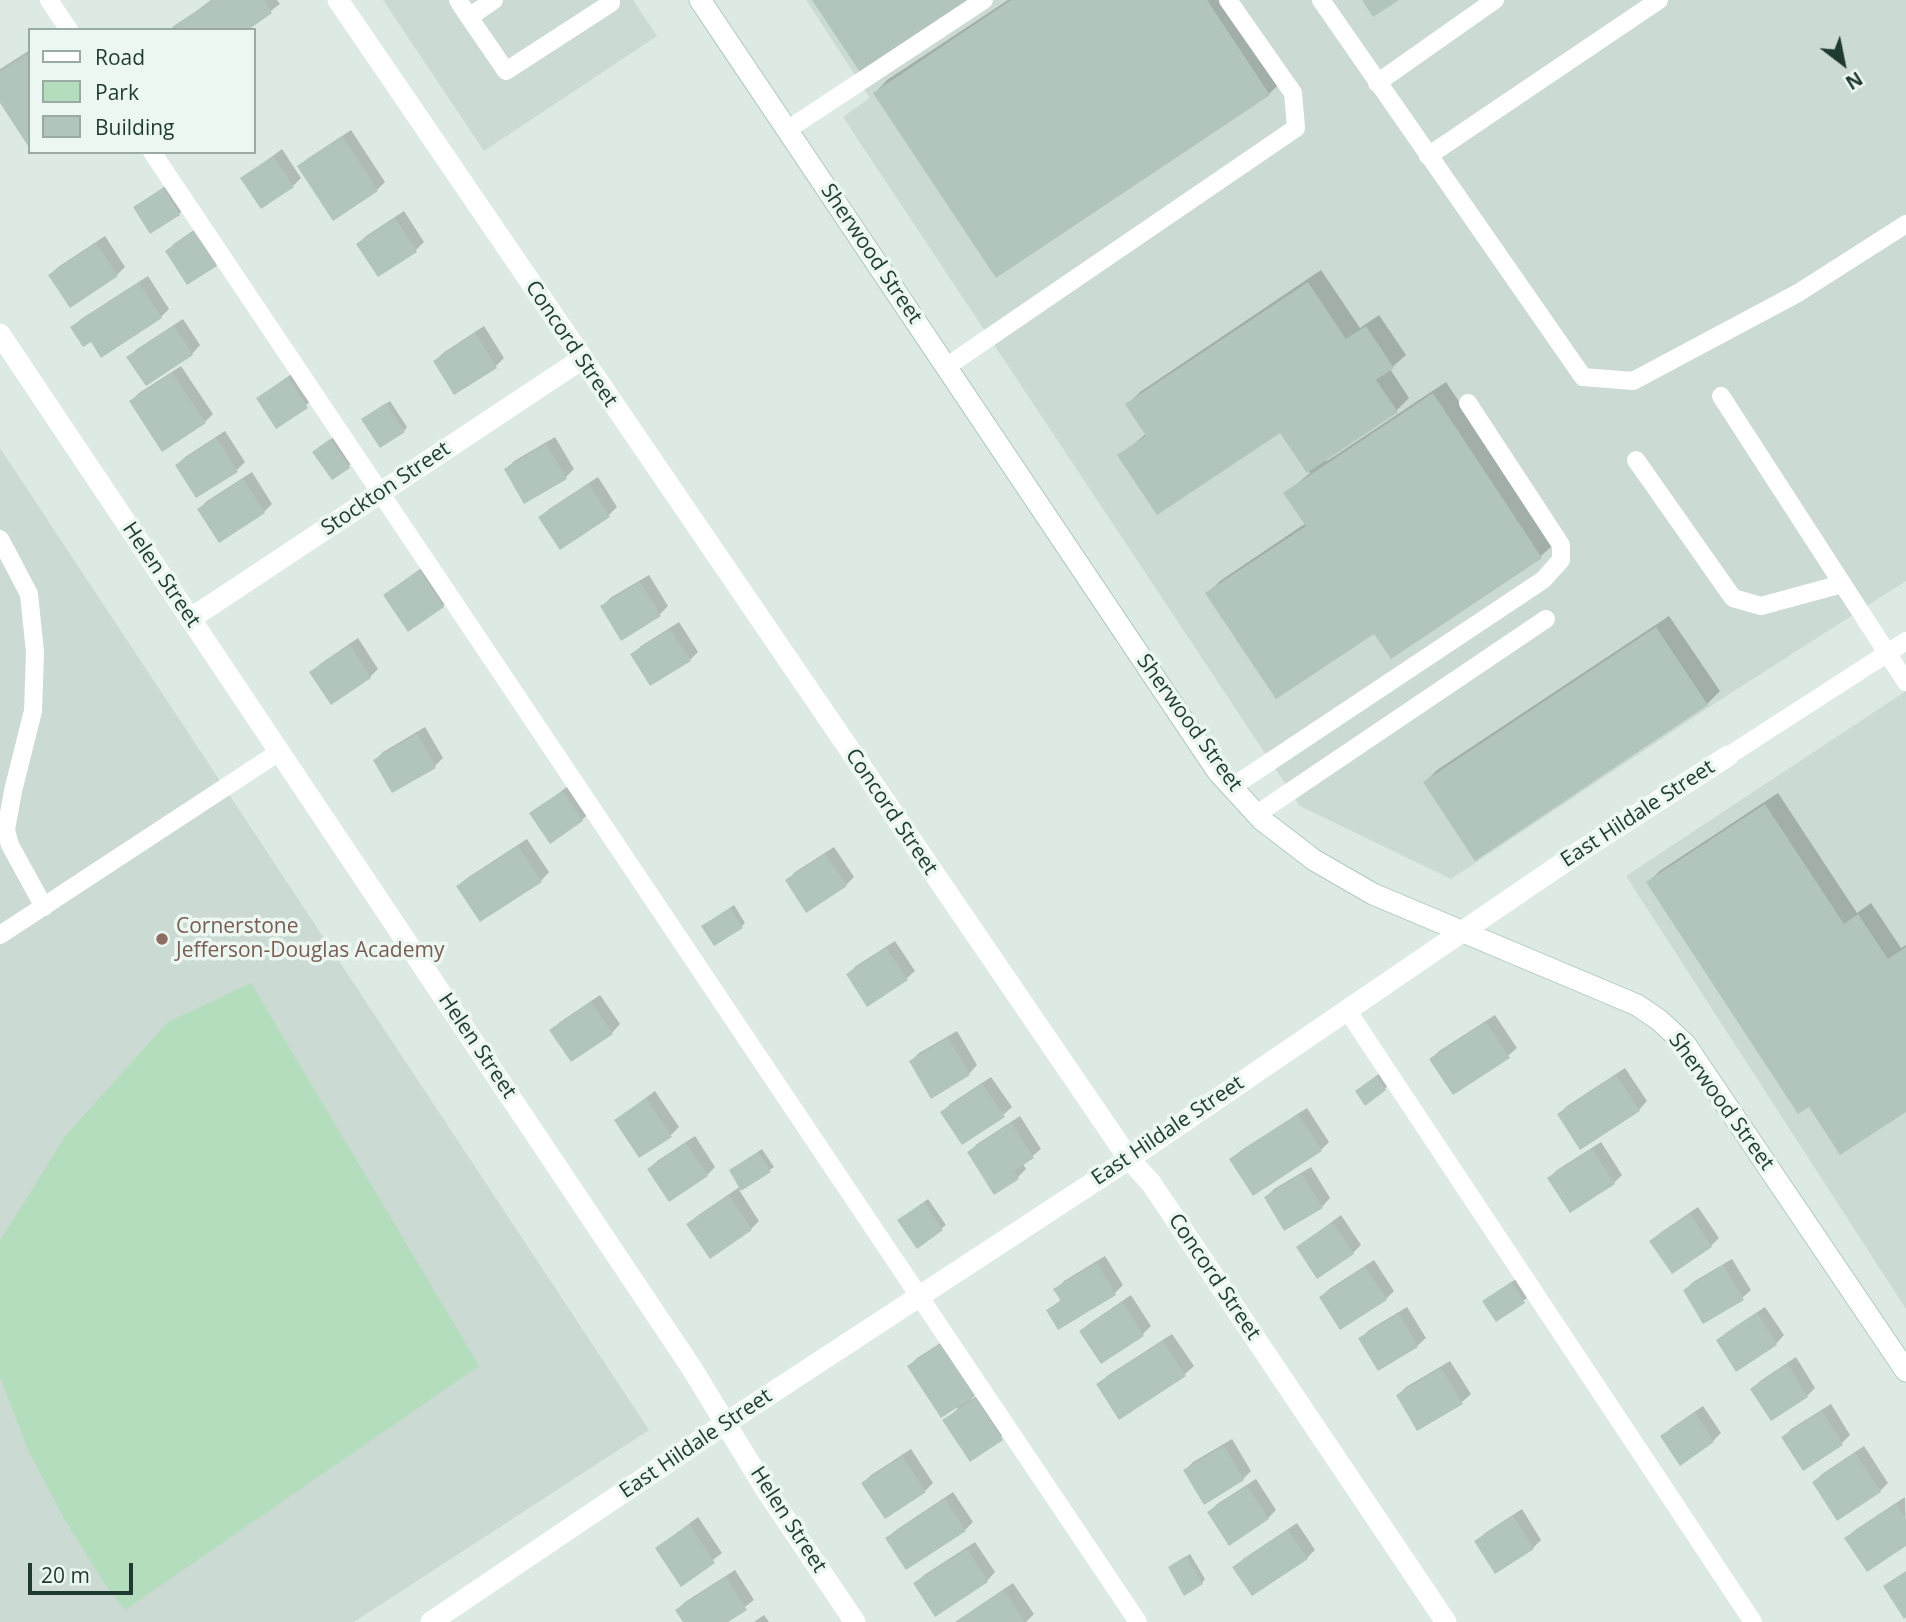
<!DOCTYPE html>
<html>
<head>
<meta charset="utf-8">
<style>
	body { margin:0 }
	#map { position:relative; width:1906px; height:1622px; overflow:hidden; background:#ddeae4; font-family:"Open Sans",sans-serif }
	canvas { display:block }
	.legend { position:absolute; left:28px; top:28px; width:228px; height:126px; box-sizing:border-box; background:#edf7f2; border:2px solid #9aaba5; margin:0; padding:9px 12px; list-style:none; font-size:21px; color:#1e3a31 }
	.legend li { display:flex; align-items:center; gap:14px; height:35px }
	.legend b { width:35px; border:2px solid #9aaba5 }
	.north { position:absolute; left:1808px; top:28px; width:70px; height:70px; -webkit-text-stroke:5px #edf7f2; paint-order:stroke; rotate:148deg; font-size:19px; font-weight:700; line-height:28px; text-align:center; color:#1e3a31 }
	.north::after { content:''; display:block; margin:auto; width:24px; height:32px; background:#1e3a31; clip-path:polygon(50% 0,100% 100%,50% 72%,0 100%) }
	.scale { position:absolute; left:28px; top:1563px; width:105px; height:32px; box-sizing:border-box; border:4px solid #1e3a31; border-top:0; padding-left:9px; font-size:21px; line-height:24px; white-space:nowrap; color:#1e3a31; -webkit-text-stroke:5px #edf7f2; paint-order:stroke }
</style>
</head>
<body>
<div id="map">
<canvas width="1906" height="1622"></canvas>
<ul class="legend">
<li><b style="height:9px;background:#fff"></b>Road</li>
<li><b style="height:19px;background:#b4ddbd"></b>Park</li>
<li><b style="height:19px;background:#b2c5bc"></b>Building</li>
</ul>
<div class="north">N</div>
<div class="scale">20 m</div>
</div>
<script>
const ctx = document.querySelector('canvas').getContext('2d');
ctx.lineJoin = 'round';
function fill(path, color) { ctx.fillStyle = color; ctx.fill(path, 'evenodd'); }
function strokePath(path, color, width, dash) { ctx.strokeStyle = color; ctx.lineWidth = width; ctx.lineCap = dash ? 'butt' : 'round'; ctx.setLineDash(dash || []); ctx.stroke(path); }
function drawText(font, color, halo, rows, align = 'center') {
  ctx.font = font + ' "Open Sans",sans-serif'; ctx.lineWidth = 7; ctx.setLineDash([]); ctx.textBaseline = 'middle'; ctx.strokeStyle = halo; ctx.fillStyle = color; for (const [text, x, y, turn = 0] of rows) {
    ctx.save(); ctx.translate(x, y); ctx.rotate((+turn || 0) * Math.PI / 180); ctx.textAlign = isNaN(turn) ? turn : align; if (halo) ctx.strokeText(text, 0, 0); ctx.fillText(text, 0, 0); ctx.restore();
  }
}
fill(new Path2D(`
	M383 0H633L657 36 484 151Z
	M806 0H1906V581L1720 700 1451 879 1300 806 843 117 870 98Z
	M0 448 649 1430 354 1622H0Z
	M1906 691V1309L1626 876Z`), '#cbdad2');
fill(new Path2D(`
	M251 983 479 1366 125 1610 102 1580 65 1520 29 1452 0 1377V1241L66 1135 168 1022Z`), '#b4ddbd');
fill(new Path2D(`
	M211 0H277L280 4 245 30 175 27Z
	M1008 0H1228L1282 81 1269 94 996 275 875 93 887 80Z
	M30 50V145L0 100V69Z
	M351 130 385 182 377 190 299 167 307 159Z
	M282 149 301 178 293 186 243 178Z
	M167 185 183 210 179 214 139 204Z
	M404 211 424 242 416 250 378 275 358 244 366 236Z
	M203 224 224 257 216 265 167 251 175 243Z
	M105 236 125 267 117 275H50L58 267Z
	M1321 270 1360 328 1379 315 1406 355 1390 369 1409 398 1396 411 1325 458 1327 461 1446 382 1554 544 1541 556 1391 656 1374 631 1208 593 1220 581 1306 523 1286 493 1310 473 1281 430 1120 456 1147 433 1127 405 1140 392Z
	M148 276 169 309 161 317 92 339 73 327 81 319Z
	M183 319 200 345 192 354 129 357 137 349Z
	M484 326 504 358 496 366 435 361 443 353Z
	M181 366 213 414 205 422 131 401 139 393Z
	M297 370 315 398 277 427 258 398Z
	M390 401 407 427 404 431 367 416Z
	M225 431 245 462 237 470 177 465 185 457Z
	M334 437 352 463 349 466 318 448Z
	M555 437 574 469 566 477 506 469 514 461Z
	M252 472 272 504 264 512 199 509 207 501Z
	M598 477 617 507 609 515 560 548 541 517 549 509Z
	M428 563 451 598 443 606 385 595Z
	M649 575 668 606 660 614 622 638 602 607 610 598Z
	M1669 616 1720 691 1707 704 1425 782 1437 770Z
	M679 622 698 652 690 660 633 654 641 646Z
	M358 638 378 669 370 677 312 673 320 664Z
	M425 727 443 758 435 766 393 791 375 760 383 752Z
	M571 784 590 812 582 820 532 813Z
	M1778 793 1857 913 1871 903 1901 948 1906 945V1110L1809 1104 1648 882 1661 870Z
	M527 839 549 872 541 881 458 886 467 878Z
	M834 847 854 877 846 885 787 881 795 872Z
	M734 905 745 923 742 926 707 923Z
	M895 941 915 971 906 979 848 974 856 966Z
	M600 995 620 1024 612 1033 552 1030 560 1022Z
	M1495 1015 1517 1048 1508 1056 1431 1059 1439 1051Z
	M957 1031 977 1065 969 1074 911 1061 919 1053Z
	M1625 1068 1647 1101 1639 1110 1559 1114 1567 1106Z
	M1380 1073 1389 1085 1366 1103 1361 1088Z
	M991 1077 1012 1107 1003 1115 942 1113 950 1104Z
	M655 1091 679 1127 671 1135 616 1120Z
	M1307 1108 1329 1142 1321 1150 1231 1160 1240 1151Z
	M1020 1116 1041 1149 1023 1164 1026 1169 1018 1177 995 1193 969 1152 977 1144Z
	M695 1136 715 1167 707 1175 649 1169 657 1161Z
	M1601 1142 1622 1175 1614 1183 1549 1178 1557 1170Z
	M762 1149 774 1167 739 1190 759 1221 751 1229 710 1256 688 1224 697 1216 741 1186 735 1167Z
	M1311 1167 1330 1198 1322 1207 1266 1197 1274 1189Z
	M928 1199 946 1225 917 1246 903 1217Z
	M1698 1207 1719 1238 1711 1246 1651 1241 1660 1233Z
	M1341 1215 1361 1245 1353 1253 1298 1247Z
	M1105 1256 1123 1285 1115 1293 1059 1328 1048 1310 1062 1299 1056 1289 1064 1281Z
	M1732 1259 1751 1290 1742 1298 1685 1290 1693 1282Z
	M1374 1260 1394 1291 1386 1299 1321 1297 1329 1289Z
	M1516 1279 1527 1298 1497 1320 1488 1298Z
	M1131 1295 1151 1326 1143 1334 1102 1362 1081 1331 1090 1323Z
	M1407 1307 1426 1338 1417 1346 1379 1369 1361 1338 1369 1330Z
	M1765 1307 1784 1335 1776 1344 1737 1369 1718 1340 1727 1332Z
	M1172 1334 1194 1366 1185 1374 1120 1417 1099 1384 1107 1376Z
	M950 1337 983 1387 970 1400 985 1392 1010 1430 970 1460 945 1421 958 1408 909 1366 917 1358Z
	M1796 1357 1815 1388 1807 1396 1771 1419 1752 1389 1760 1381Z
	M1450 1361 1471 1394 1462 1402 1418 1429 1398 1395 1406 1387Z
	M1831 1404 1850 1435 1842 1443 1803 1469 1783 1438 1791 1429Z
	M1703 1406 1721 1433 1713 1441 1663 1436 1671 1428Z
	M1232 1439 1251 1471 1243 1479 1185 1470 1193 1462Z
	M1864 1446 1888 1483 1880 1491 1814 1482 1822 1474Z
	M911 1449 933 1483 925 1491 863 1483 871 1475Z
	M1256 1479 1276 1510 1268 1518 1209 1513 1217 1504Z
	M953 1492 973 1522 965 1530 887 1538 896 1530Z
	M1905 1497 1906 1544 1847 1538 1855 1530Z
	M1522 1509 1541 1540 1533 1548 1477 1541 1485 1533Z
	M698 1517 722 1553 681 1584 657 1548Z
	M1297 1523 1315 1550 1307 1558 1235 1568 1243 1559Z
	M975 1542 995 1572 987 1581 935 1614 916 1583 924 1575Z
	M1190 1554 1205 1579 1202 1583 1170 1567Z
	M735 1570 754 1600 725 1622H685L677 1610 685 1602Z
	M1013 1583 1034 1614 1026 1622H955Z
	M764 1615 769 1622H754Z`), '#0003');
fill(new Path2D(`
	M213 0H264L272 13 248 30H174L172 27Z
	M812 0H967L860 72Z
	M1011 0H1207L1270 95 996 278 873 93Z
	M1362 0H1399L1373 17Z
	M30 53V149L0 103V72Z
	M342 136 378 191 333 221 297 166Z
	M273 156 294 187 261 209 240 178Z
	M163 188 180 215 150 234 133 207Z
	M395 218 417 252 378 277 356 244Z
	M194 231 217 266 187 285 165 251Z
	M96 243 118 276 70 308 48 275Z
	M1308 282 1346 339 1366 326 1394 368 1376 380 1398 412 1307 473 1280 433 1157 515 1117 455 1146 436 1125 404Z
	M139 283 162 318 101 358 91 342 83 347 70 327Z
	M174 326 193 355 146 386 126 357Z
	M475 333 497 368 454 395 433 361Z
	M172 373 206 423 162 452 129 401Z
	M288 377 308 408 276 429 256 398Z
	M1433 393 1542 558 1391 659 1374 634 1276 699 1205 593 1306 526 1283 493Z
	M386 403 405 432 380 448 361 419Z
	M216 438 238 472 196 498 175 465Z
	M330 439 350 468 332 480 312 452Z
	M546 444 567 479 524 504 504 469Z
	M243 479 265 513 219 543 197 509Z
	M589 484 610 517 560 550 538 517Z
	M419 570 444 607 408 632 383 595Z
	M640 582 661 616 621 641 600 606Z
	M1656 627 1708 705 1475 861 1423 782Z
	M670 629 691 661 650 686 630 654Z
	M350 645 371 678 331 705 309 672Z
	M417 734 436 768 392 793 373 760Z
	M562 791 583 821 550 844 529 813Z
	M1765 804 1844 924 1858 914 1888 959 1906 947V1112L1840 1155 1809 1107 1798 1114 1646 882Z
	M518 846 542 882 480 922 456 886Z
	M825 854 847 886 806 913 785 880Z
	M730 908 743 928 714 946 701 926Z
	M886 948 908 980 867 1007 846 974Z
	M591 1002 613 1034 571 1062 549 1030Z
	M1486 1022 1510 1058 1453 1095 1429 1059Z
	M948 1038 970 1075 931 1099 909 1061Z
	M1616 1075 1640 1111 1580 1150 1557 1114Z
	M1376 1076 1386 1090 1365 1106 1355 1091Z
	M982 1084 1005 1117 962 1145 940 1112Z
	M646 1098 672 1137 639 1158 614 1120Z
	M1298 1114 1322 1151 1253 1196 1229 1159Z
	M1011 1123 1034 1158 1014 1171 1019 1179 994 1195 967 1152Z
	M686 1143 708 1176 669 1202 647 1169Z
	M1592 1149 1615 1184 1570 1213 1547 1178Z
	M758 1152 771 1172 741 1191 729 1170Z
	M1302 1174 1323 1208 1284 1231 1264 1197Z
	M729 1195 752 1230 710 1259 686 1224Z
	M924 1202 943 1230 917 1249 897 1220Z
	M1690 1214 1712 1247 1672 1274 1649 1241Z
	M1332 1222 1354 1254 1317 1279 1296 1247Z
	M1097 1263 1116 1295 1058 1330 1046 1310 1061 1301 1053 1289Z
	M1723 1265 1744 1300 1703 1324 1683 1290Z
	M1365 1267 1387 1300 1340 1330 1319 1297Z
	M1511 1282 1525 1303 1496 1322 1482 1301Z
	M1123 1302 1144 1336 1101 1364 1079 1331Z
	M1757 1313 1777 1345 1736 1372 1716 1340Z
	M1399 1314 1418 1347 1378 1371 1358 1338Z
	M1163 1341 1186 1376 1119 1420 1096 1384Z
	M941 1344 975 1396 941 1418 907 1366Z
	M1787 1364 1808 1397 1771 1421 1750 1389Z
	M1441 1368 1463 1404 1417 1431 1396 1395Z
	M976 1398 1003 1440 970 1462 942 1420Z
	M1822 1411 1843 1445 1803 1471 1781 1437Z
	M1695 1413 1714 1442 1680 1466 1660 1436Z
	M1224 1446 1244 1480 1204 1505 1183 1470Z
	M1855 1453 1881 1492 1837 1521 1812 1482Z
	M902 1456 926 1492 885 1519 861 1483Z
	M1247 1486 1269 1519 1229 1546 1207 1512Z
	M945 1499 966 1531 906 1570 885 1538Z
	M1896 1504 1906 1519V1546L1867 1572 1844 1538Z
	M1513 1516 1534 1549 1495 1574 1474 1541Z
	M689 1524 715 1563 681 1587 655 1548Z
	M1288 1530 1308 1559 1252 1596 1232 1567Z
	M967 1549 988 1582 935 1617 913 1583Z
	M1186 1556 1203 1584 1184 1596 1168 1567Z
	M1906 1571V1617L1904 1619 1883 1586Z
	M726 1577 747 1610 728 1622H683L675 1610Z
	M1004 1590 1025 1622H956Z`), '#b2c5bc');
const secondary = new Path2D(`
	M700 0 1218 772 1262 820 1314 860 1373 894 1637 1005 1659 1020 1685 1044 1906 1371`);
strokePath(secondary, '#b0cabf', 23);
strokePath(new Path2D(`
	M49 0 69 30
	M458 0 469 17
	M494 0 469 17 506 71 611 3
	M1321 0 1583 377 1633 381 1798 293 1906 224
	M1377 83 1495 0
	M787 130 984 0
	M152 152C483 641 808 1133 1138 1622
	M1428 156 1659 0
	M946 367 1296 128 1293 93 1228 0
	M1721 396 1906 682
	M1636 460 1733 598 1761 606 1842 584
	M0 539 29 594 35 652 33 711 13 791 6 830 10 845 44 907
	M1728 756 1906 641
	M1232 787 1543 580 1561 560V545L1468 403
	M1257 814 1546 619
	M0 935 279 752
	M1347 1010 1753 1622`), '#fff', 18);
strokePath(new Path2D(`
	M338 0 1129 1159 1151 1183 1446 1622
	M0 334 691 1367 768 1493 855 1622
	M190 619 582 359
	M431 1622 726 1423 1129 1159 1582 850 1728 756`), '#fff', 21);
strokePath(secondary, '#fff', 21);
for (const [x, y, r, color] of [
	[162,939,7,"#8d6e63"]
]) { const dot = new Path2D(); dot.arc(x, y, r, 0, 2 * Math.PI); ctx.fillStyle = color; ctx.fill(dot); strokePath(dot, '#edf7f2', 2.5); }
drawText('21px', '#1e3a31', '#edf7f2', [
	["Sherwood Street",871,254,56],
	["Concord Street",571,344,56],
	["Stockton Street",386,489,-34],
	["Helen Street",161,575,56],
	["Sherwood Street",1189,723,54],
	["Concord Street",891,812,56],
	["East Hildale Street",1638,814,-33],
	["Helen Street",477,1046,56],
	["Sherwood Street",1721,1102,54],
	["East Hildale Street",1168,1131,-34],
	["Concord Street",1214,1277,56],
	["East Hildale Street",696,1444,-34],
	["Helen Street",788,1520,57]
]);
drawText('21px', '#785e54', '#edf7f2', [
	["Cornerstone",176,927],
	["Jefferson-Douglas Academy",176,951]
], 'left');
</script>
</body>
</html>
